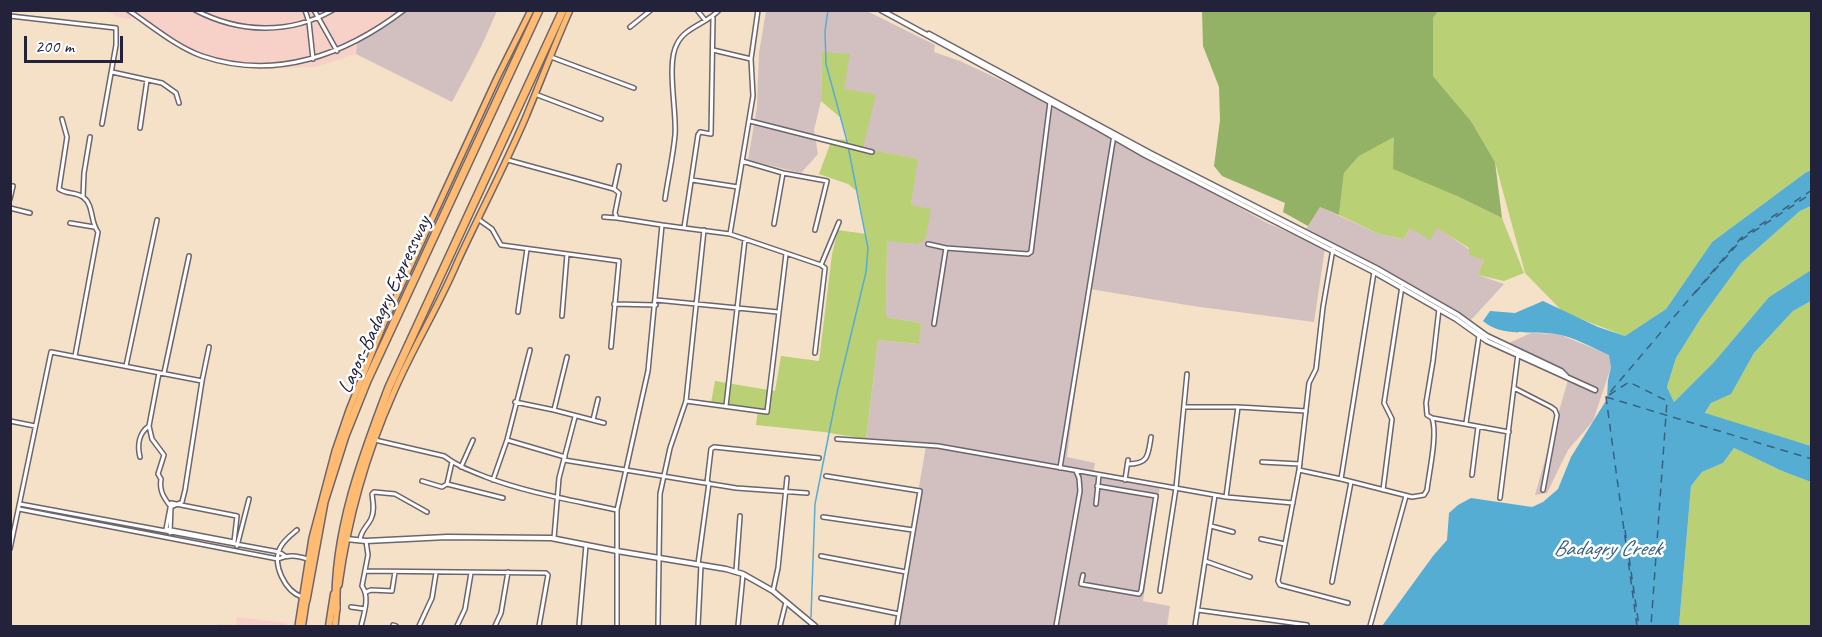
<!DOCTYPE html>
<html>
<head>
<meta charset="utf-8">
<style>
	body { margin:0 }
	#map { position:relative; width:1822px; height:637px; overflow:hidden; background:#f4e1c7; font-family:Caveat,sans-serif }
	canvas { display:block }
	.frame { position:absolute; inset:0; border:12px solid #22223b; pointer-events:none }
	.scale { position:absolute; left:24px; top:36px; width:99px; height:27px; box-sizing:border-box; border:3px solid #22223b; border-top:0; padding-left:8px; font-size:18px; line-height:21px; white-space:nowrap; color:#22223b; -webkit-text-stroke:4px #fff; paint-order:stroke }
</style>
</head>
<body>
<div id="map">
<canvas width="1822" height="637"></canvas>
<div class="frame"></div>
<div class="scale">200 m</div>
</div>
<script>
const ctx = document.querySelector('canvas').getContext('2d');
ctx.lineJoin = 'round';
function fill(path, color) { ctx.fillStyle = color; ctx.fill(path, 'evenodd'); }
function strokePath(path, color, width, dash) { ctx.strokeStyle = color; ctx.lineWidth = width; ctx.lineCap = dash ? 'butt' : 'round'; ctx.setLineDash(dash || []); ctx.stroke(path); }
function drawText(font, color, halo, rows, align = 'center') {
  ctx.font = font + ' Caveat,sans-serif'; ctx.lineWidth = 5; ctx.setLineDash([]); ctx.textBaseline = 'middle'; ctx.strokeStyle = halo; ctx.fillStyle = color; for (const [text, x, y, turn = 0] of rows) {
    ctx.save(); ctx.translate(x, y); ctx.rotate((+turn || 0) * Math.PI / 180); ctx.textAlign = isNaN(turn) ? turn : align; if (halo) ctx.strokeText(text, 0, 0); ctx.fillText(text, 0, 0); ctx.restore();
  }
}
fill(new Path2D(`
	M108 11H404L357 43 356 54 316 67 266 68 229 63 193 52 135 17 128 19 117 17Z
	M236 617 286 623V626H215L219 624 237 625Z`), '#f7d1c8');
fill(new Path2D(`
	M405 11H497L481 47 452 102 356 54 357 43Z
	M766 11H867L935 45 934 52 960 61 1064 110 1267 223 1325 248 1314 322 1193 306 1090 289 1079 357 1067 457 1095 463 1093 473 1160 486 1143 601 1170 606 1167 626H895L926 446 866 439 878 340 918 344 921 323 886 317 887 240 916 244 911 205 917 159 863 148 844 89 822 52 821 101 814 130 818 154 801 173 748 160 757 107 759 53Z
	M1320 207 1379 234 1404 239 1410 228 1437 227 1484 260 1478 275 1504 284 1471 320 1306 229Z
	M1531 333 1558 334 1610 355 1611 367 1593 421 1568 450 1547 493 1535 495 1568 380 1545 367 1505 348 1511 342Z`), '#d2bfc0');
fill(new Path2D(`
	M1438 10 1811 11V170L1805 173 1712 242 1666 309 1625 336 1563 312 1525 273 1495 162 1471 121 1433 76V18Z
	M822 52 850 54 844 89 876 94 863 148 918 159 911 205 931 209 925 240 916 244 887 241 886 317 921 323 919 344 878 340 866 439 824 432 756 425 758 409 711 403 715 381 775 391 781 356 819 361 832 254 838 230 866 234 858 192 848 184 819 174 832 139 848 140 841 118 821 101Z
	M1395 136 1457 196 1502 218 1524 273 1504 281 1478 275 1484 260 1469 255V248L1437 228 1430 240 1410 228 1404 239 1379 234 1339 215 1344 173 1359 156Z
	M1811 206V270L1769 297 1714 362 1674 402 1667 387 1676 358 1701 318 1741 263 1800 211Z
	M1811 301V446L1705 414 1711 403 1731 393 1754 353 1793 311Z
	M1734 448 1782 471 1811 482V626H1679L1691 486 1702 472 1723 463Z`), '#bad074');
fill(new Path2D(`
	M1202 11H1438L1433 18V76L1471 121 1495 162 1502 218 1457 196 1393 169 1394 137 1359 156 1344 173 1339 215 1320 207 1308 226 1283 212 1285 203 1222 176 1214 166 1220 120 1219 87 1203 46Z`), '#93b266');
fill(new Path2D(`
	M1811 170V206L1800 211 1741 263 1701 318 1676 358 1667 387 1674 402 1714 362 1769 297 1811 270V301L1793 311 1754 353 1731 394 1711 403 1705 413 1811 446V482L1782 471 1734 448 1723 463 1702 472 1691 486 1679 626H1593L1586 625 1585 626H1382L1433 556 1447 540 1449 513 1458 505 1471 498 1532 507 1543 502 1558 489 1571 457 1607 399 1608 380 1611 367 1609 355C1593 348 1574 337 1556 334 1531 330 1503 338 1483 321L1490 311 1515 313 1543 301 1598 327 1625 336 1666 309 1712 242 1805 173Z`), '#56add3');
strokePath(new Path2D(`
	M811 617 815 504 837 393 866 272 868 248 847 141 826 64 825 31 828 10`), '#56add3', 1.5);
strokePath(new Path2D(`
	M1695 293 1741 240 1812 193
	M1609 395 1629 382 1667 401 1651 626
	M1606 397 1812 459
	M1625 530 1639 626
	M1637 626 1606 397 1741 238 1812 190`), '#39617f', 1.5, [8, 6]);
const minor = new Path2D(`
	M128 10C152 26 175 46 202 56 275 81 345 55 404 10
	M195 10C239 33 289 35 333 10
	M305 10 309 22 313 59
	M314 10 337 51
	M697 10 705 20
	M10 16 116 28V45L102 124
	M713 18 711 134 700 132 698 135 684 228 730 234 821 265
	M630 27 651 10
	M713 50 751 59
	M551 57 634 88
	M112 72 162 83 176 93 179 103
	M535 94 601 119
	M62 119 67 137 59 189C66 194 76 192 83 197 94 205 90 222 98 232L75 356
	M750 121 872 152
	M140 128 147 80
	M508 160 614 189 619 193 615 213 617 218 662 225
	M742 161 783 173 827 181 815 230
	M692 180 738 187
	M10 186H13L10 199
	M614 189 619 166
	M83 197 84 173 90 137
	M665 199C668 178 673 157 675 135 677 112 666 63 677 44 685 27 708 23 719 10
	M10 208 30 213
	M604 217 617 218
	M478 219 492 229 501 245 619 261 611 347
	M70 223 94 227
	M774 224 783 173
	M730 234 753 96 751 59 758 10
	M928 244 946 248
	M1333 249 1323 307 1316 369 1309 383 1299 470 1278 581 1280 585 1348 603
	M1374 272 1341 479 1412 497 1424 495 1427 490C1429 472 1438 434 1432 418L1509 432
	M656 300 778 312
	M614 304 656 305
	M518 312 527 249
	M562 316 567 254
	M934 324 946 248 1028 254 1031 252 1050 102
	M815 353 825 268 821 265 839 222
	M126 366 157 220
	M159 373 149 426 152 439 164 455 158 474 161 479C159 491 164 498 171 507
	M164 373 189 256
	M1514 388 1551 407 1555 410 1557 415 1543 490
	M686 401 767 412 786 254
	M515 402 554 410 604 423
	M726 406 745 239
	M1184 407H1238L1306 411
	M554 410 567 357
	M1432 418 1427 415 1426 403 1433 361 1439 309
	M593 420 598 399
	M10 421 35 426
	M1466 423 1479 336
	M837 439 938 446 1226 497 1293 503
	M375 440 444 456C457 466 471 471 486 477 528 493 572 500 617 510
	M507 440 565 457
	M140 457C137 445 139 433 149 426
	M564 460 736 488 807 493
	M452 462 447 484 503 498
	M1262 462 1300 464
	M1128 464C1149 464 1148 455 1151 437
	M461 467 473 440
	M1060 468 1114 135
	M1299 470 1341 479
	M1472 475 1478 427
	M826 476 920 491 897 626
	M493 480 507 440 530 350
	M1125 480 1128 460
	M422 481 442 487 447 484
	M707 483 711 449 714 447 819 458
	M1383 490 1392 419 1384 403 1402 286
	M1226 497 1238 407
	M1500 498 1518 354
	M171 503 237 516 234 542 166 529Z
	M20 504 279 552 285 556
	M1096 504 1099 475
	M19 509 278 559C289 554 297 556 308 559
	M823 517 913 530
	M1211 526 1233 532
	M297 530C291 535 284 540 280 548 272 565 285 591 302 597
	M170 533 171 507 182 502 185 490 202 381 209 347
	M554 538 559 478 575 417
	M1261 539 1285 544
	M360 540C361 530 367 527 371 519 375 511 373 502 372 494L374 492 395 494 427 512
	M237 546 249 499
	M10 549 51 352 202 381
	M821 556 906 572
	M1205 561 1250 577
	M698 564 709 483
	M365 571 546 573 548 575 539 626
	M736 571 740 516
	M1083 575 1081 584 1139 594 1141 591 1156 496 1097 486
	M1332 582 1351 482
	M773 591 778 568 787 478
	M1160 591 1176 488 1187 374
	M366 592 371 590 392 591 395 572
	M821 598 899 614
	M351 607 365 609
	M1198 610 1307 625
	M393 625 396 626
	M361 626C364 613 370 597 362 586L368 555 366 541
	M419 626 432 598 436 573
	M457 626 465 609 471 573
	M495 626 501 613 508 572
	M579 626 586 545
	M617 626V510L648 371 662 225 684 228
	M658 626 660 494 670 448 686 401 704 230
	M698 626 701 565
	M738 626 743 575
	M780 626 786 602
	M1056 626 1080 491 1079 478 1076 471
	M1195 626 1215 495
	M1370 626 1406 496`);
const tertiary = new Path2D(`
	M881 10 1098 128 1145 155 1374 272 1456 319 1487 341 1595 390
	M929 34 1150 153 1376 268 1458 315 1487 336 1561 371 1566 376
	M346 539 366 541 447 537 551 538 617 551 726 569 743 574 773 591 815 626`);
const primary = new Path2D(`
	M339 585C348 519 366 455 393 394 412 349 438 308 457 263 479 215 504 168 525 119 540 83 554 46 570 10
	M298 626 312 538 335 451 349 410 384 323 497 78 531 10
	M335 626 337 607`);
const trunk = new Path2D(`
	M302 626 306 600
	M329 626 334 594`);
const motorway = new Path2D(`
	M306 600 324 502 345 436 367 381 539 10
	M336 609C334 532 362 458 389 387L563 10`);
strokePath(minor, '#6c656c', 6);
strokePath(tertiary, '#6c656c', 7);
strokePath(primary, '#6c656c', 8);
strokePath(trunk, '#6c656c', 9);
strokePath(motorway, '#6c656c', 10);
strokePath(minor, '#fff', 3);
strokePath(tertiary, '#fff', 4);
strokePath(primary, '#ffbb71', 5);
strokePath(trunk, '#ffbb71', 6);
strokePath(motorway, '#ffbb71', 7);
drawText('21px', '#22223b', '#fff', [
	["Lagos-Badagry Expressway",385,305,-65]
]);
drawText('italic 22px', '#39617f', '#fff', [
	["Badagry Creek",1607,549]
]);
</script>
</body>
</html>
